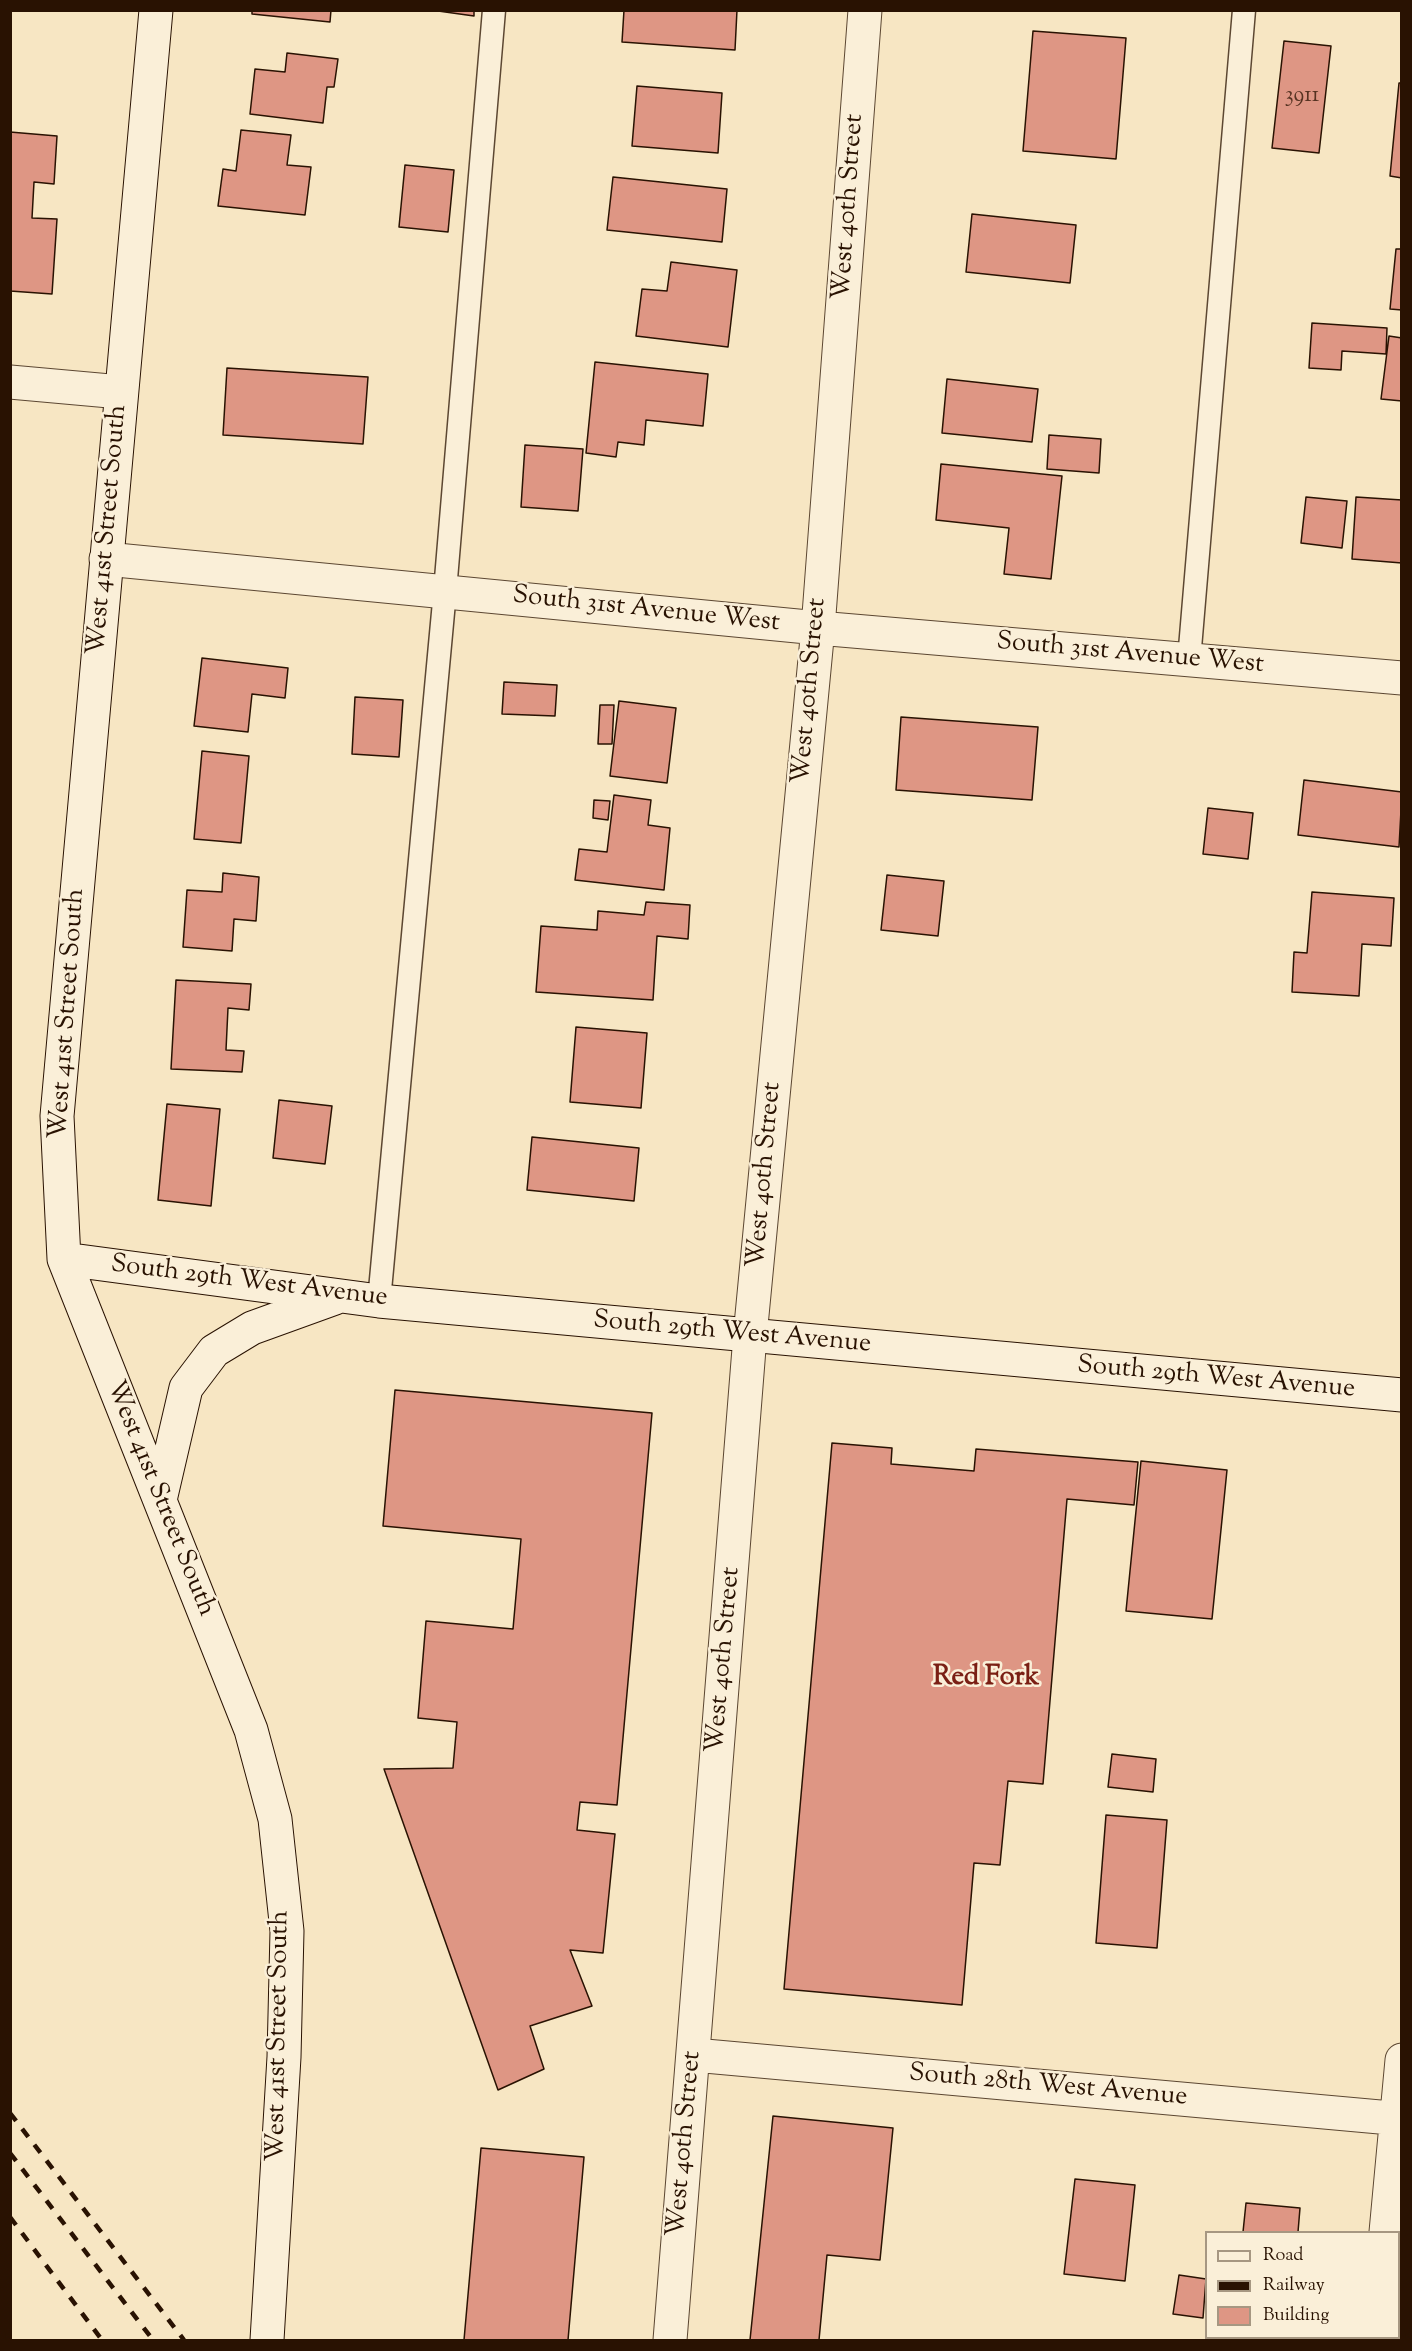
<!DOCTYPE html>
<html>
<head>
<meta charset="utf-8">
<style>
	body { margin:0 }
	#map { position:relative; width:1412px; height:2351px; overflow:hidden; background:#f7e6c3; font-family:"Sorts Mill Goudy",serif }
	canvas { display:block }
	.frame { position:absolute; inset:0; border:12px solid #291202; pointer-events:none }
	.legend { position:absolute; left:1205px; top:2231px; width:195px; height:108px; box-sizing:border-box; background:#faefd8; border:2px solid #a69782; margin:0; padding:8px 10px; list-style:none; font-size:18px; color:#291202 }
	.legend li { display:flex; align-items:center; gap:12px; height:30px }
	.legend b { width:30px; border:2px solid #a69782 }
</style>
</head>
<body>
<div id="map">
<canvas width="1412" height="2351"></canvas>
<div class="frame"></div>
<ul class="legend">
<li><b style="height:8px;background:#faefd8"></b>Road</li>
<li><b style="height:8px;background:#291202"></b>Railway</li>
<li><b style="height:16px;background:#de9684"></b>Building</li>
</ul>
</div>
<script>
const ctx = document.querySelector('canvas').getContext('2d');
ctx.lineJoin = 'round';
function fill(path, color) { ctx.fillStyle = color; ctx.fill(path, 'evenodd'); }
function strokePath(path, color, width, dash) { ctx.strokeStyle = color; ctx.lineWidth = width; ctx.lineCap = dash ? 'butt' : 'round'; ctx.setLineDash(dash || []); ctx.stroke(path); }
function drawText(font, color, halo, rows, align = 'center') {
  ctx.font = font + ' "Sorts Mill Goudy",serif'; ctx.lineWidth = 5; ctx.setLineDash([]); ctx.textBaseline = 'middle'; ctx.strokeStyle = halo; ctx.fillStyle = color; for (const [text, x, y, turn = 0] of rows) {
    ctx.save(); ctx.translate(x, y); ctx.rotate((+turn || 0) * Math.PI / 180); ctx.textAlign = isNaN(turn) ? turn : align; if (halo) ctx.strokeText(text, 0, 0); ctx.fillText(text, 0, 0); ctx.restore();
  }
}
const building = new Path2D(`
	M252 10H331L330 22 252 14Z
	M431 10H474V16Z
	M624 10H737L735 50 622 42Z
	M1033 31 1126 38 1116 159 1023 151Z
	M1284 41 1331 46 1319 153 1272 148Z
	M287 53 338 59 334 87H327L323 123 250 114 255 69 285 72Z
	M1399 83H1402V178L1390 176Z
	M637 86 722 93 718 153 632 146Z
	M241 130 291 135 287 165 311 167 305 215 218 206 223 169 236 171Z
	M10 132 57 136 54 184 34 182 32 218 57 219 52 294 10 291Z
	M405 165 454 170 448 232 399 227Z
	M613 177 727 189 722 242 607 230Z
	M972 214 1076 225 1070 283 966 272Z
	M1396 249H1402V310L1390 309Z
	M671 262 737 270 728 347 636 336 642 289 667 291Z
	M1312 323 1387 328 1386 354 1342 351 1341 370 1309 368Z
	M1389 336 1402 338V401L1381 399Z
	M595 362 708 374 703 426 646 420 644 445 618 442 616 457 586 453Z
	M227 368 368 377 363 444 223 435Z
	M947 379 1038 389 1032 442 942 433Z
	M1049 435 1101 439 1099 473 1047 469Z
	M525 445 583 449 578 511 521 507Z
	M941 464 1062 476 1051 579 1004 574 1009 528 936 520Z
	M1306 497 1347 501 1342 548 1301 543Z
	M1356 497 1402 500V563L1352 559Z
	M202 658 288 668 285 698 252 694 248 732 194 726Z
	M504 682 557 685 555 716 502 714Z
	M355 697 403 700 399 757 352 754Z
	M619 701 676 708 667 783 610 776Z
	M600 705H614L612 744H598Z
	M901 717 1038 727 1032 800 896 790Z
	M202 751 249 756 241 843 194 839Z
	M1304 780 1402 792 1399 847 1298 835Z
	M614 795 651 800 648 825 670 828 664 890 575 880 579 849 607 852Z
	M594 800 610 801 608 820 593 818Z
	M1208 808 1253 813 1248 859 1203 854Z
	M223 873 259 877 256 921 234 919 232 951 183 947 187 890 222 892Z
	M887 875 944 881 938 936 881 930Z
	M1312 892 1394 898 1391 946 1362 944 1359 996 1292 992 1294 952 1307 953Z
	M646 902 690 905 688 939 657 936 653 1000 536 992 541 926 597 930 598 911 644 915Z
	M176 980 251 984 249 1010 228 1008 226 1050 244 1051 242 1072 171 1069Z
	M576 1027 647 1033 641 1108 570 1102Z
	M279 1100 332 1106 325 1164 273 1158Z
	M167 1104 220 1109 211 1206 158 1200Z
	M532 1137 639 1148 634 1201 527 1190Z
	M395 1390 652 1413 617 1805 580 1802 577 1830 615 1834 603 1953 570 1950 592 2006 530 2026 544 2069 498 2090 384 1769 453 1768 457 1722 418 1718 426 1621 513 1629 521 1539 383 1526Z
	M832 1443 892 1448 891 1464 974 1471 976 1449 1138 1462 1134 1505 1067 1499 1043 1784 1008 1781 1000 1865 974 1863 962 2005 784 1989Z
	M1141 1461 1227 1470 1212 1619 1126 1611Z
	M1112 1754 1156 1759 1153 1792 1108 1787Z
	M1106 1815 1167 1820 1157 1948 1096 1943Z
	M773 2116 893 2128 880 2260 827 2255 819 2340H750Z
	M481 2148 584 2157 568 2340H464Z
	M1075 2179 1135 2185 1125 2281 1064 2274Z
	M1246 2203 1300 2208 1298 2232H1243Z
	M1179 2275 1206 2279 1203 2318 1173 2314Z`);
fill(building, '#de9684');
strokePath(building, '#291202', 1.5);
const lane = new Path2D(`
	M1189 660 1244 10
	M379 1301 445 591 494 10`);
const street = new Path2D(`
	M10 382 121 392
	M106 559 818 628 1402 678
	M694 2055 1402 2119
	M1386 2232 1402 2060
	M670 2340 750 1336 818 628 865 10
	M1377 2340V2338`);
const secondary = new Path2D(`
	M156 10 57 1116 64 1259 251 1730 275 1819 287 1931 284 2057 267 2340
	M64 1259 379 1301 1402 1395
	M160 1500 186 1388 214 1351 252 1328 335 1298`);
strokePath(lane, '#5c4732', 25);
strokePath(street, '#5c4732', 35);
strokePath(secondary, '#291202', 35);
strokePath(lane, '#faefd8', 22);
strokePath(street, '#faefd8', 33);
strokePath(secondary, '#faefd8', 33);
strokePath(new Path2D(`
	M10 2113 184 2340
	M10 2153 153 2340
	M10 2217 102 2340`), '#291202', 4.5, [10, 10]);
drawText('22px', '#563322', null, [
	["3911",1302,97]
]);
drawText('26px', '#291202', '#faefd8', [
	["West 40th Street",850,207,-86],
	["West 41st Street South",109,530,-85],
	["South 31st Avenue West",646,611,6],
	["South 31st Avenue West",1130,655,5],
	["West 40th Street",811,691,-85],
	["West 41st Street South",69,1014,-86],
	["West 40th Street",766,1175,-85],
	["South 29th West Avenue",249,1283,7],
	["South 29th West Avenue",732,1334,5],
	["South 29th West Avenue",1216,1379,5],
	["West 41st Street South",159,1499,68],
	["West 40th Street",725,1660,-85],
	["West 41st Street South",280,2036,-89],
	["South 28th West Avenue",1048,2087,5],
	["West 40th Street",686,2144,-85]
]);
drawText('bold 27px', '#7a1f14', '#faefd8', [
	["Red Fork",986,1679]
]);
</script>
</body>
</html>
